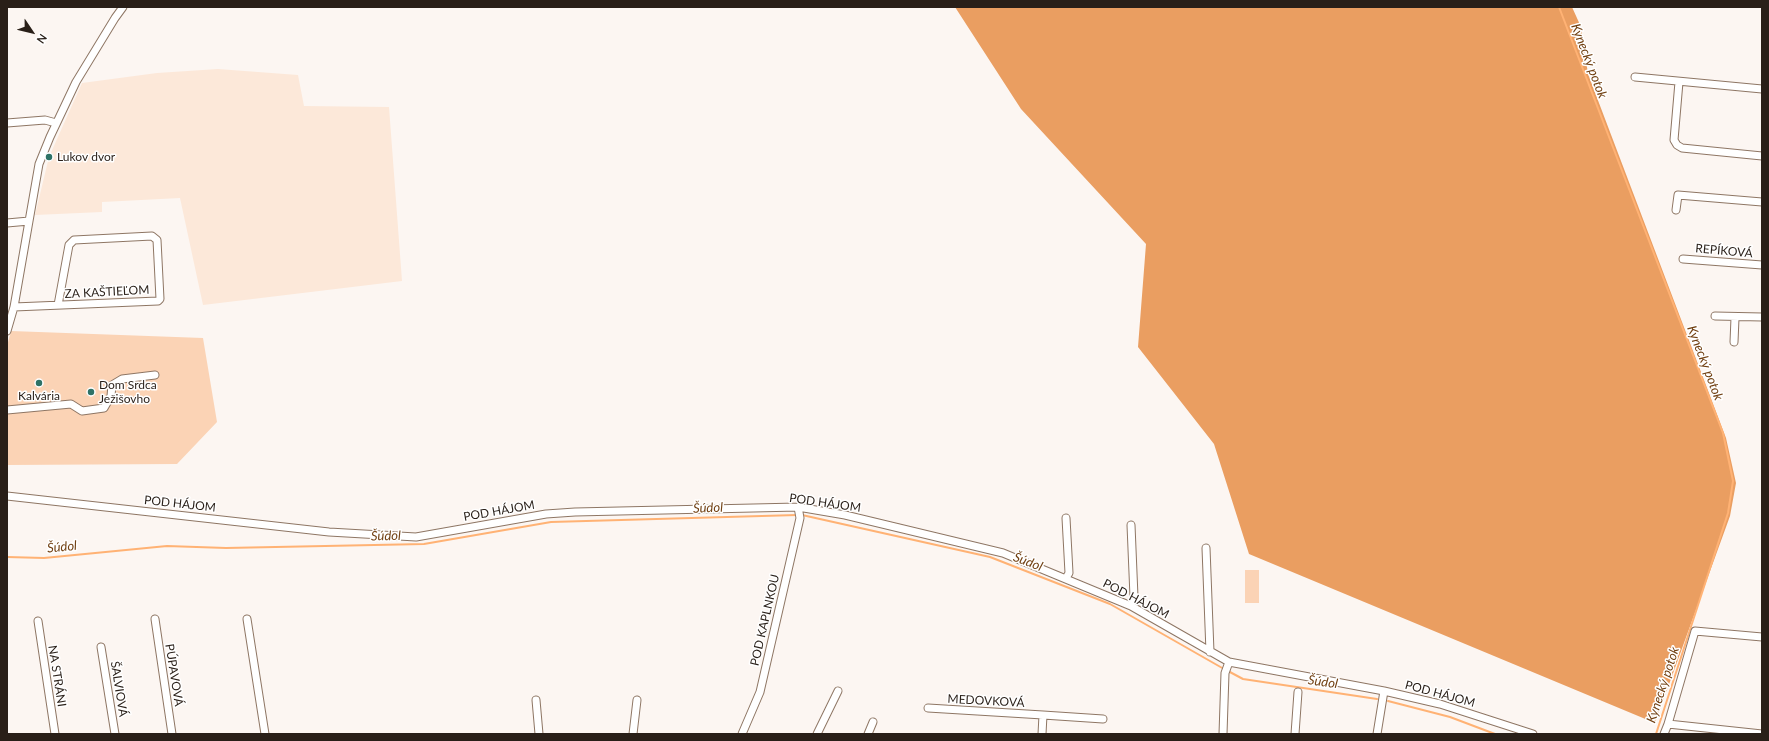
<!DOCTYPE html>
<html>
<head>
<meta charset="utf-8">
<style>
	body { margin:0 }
	#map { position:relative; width:1769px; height:741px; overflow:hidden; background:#fcf6f2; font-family:Lato,sans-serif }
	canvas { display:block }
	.frame { position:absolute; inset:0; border:8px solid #291f18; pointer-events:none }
	.north { position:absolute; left:12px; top:12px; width:40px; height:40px; -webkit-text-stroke:3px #fff; paint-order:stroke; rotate:125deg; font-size:11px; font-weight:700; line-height:16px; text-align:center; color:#291f18 }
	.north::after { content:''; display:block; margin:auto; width:14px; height:18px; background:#291f18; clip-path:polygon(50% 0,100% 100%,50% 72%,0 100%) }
</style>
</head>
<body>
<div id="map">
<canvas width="1769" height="741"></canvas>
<div class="frame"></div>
<div class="north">N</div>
</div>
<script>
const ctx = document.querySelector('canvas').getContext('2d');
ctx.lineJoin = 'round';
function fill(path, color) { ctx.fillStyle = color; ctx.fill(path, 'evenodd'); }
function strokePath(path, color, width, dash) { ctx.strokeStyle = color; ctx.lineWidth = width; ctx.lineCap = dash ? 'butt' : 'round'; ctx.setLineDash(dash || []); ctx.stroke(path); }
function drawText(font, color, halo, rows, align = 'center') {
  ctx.font = font + ' Lato,sans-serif'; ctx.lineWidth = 3; ctx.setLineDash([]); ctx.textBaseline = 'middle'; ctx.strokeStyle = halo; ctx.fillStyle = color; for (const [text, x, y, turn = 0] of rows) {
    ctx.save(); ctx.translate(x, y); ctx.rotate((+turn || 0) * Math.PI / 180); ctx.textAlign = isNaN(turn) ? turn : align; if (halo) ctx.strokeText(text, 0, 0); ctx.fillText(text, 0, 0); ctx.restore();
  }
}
fill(new Path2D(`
	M218 69 298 75 304 106 389 107 402 281 203 305 180 198 102 202V212L35 215 49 157 82 83 157 73Z`), '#fce8d9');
fill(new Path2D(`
	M11 331 203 338 217 422 177 464 7 465V346Z
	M1245 570H1259V603H1245Z`), '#fbd3b5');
fill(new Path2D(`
	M955 7H1572L1581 27 1588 74 1726 438 1736 483 1730 516 1655 723 1249 554 1214 444 1138 347 1146 244 1021 109Z`), '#ea9e61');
strokePath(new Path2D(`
	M1559 7 1723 433 1733 481 1728 513 1656 734
	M802 515 990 557 1110 604 1224 669
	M7 557 44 558 167 546 226 548 424 544 551 522 797 515
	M1228 671 1243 679 1377 699
	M1388 701 1450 717 1495 734`), '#ffb274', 2);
const minor = new Path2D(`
	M1635 77 1762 89
	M1679 82 1674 140 1677 145 1682 148 1762 156
	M7 123 45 120 56 123
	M1676 210 1678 195 1762 202
	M7 223 29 221
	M1683 259 1762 265
	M14 307 158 301 160 299 157 240 152 236 74 240 69 245 58 305
	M1715 316 1762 317
	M7 331 14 307 39 164 50 137 76 82 115 18 123 7
	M1734 342 1735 318
	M7 410 71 404 82 411 104 408 111 396 112 385 122 379 155 375
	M7 496 329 532 416 537 546 514 575 512 798 507 845 515 1003 553 1131 606 1229 662 1384 691 1440 704 1533 734
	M1066 518 1069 573 1066 578
	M1131 525 1134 597 1131 606
	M1206 548 1210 652
	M155 619 172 734
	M247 619 265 734
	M38 621 55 734
	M101 647 115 734
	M536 700 539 734
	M928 708 1043 715 1042 734
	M1043 715 1103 719
	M1668 724 1695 631 1762 637
	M633 734 637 700
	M742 734 760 692 800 518 798 507
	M817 734 838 691
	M868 734 873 722
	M1223 734 1225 673 1229 662
	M1295 734 1298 692
	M1377 734 1384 691
	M1664 734 1668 724 1762 734`);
strokePath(minor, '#8e7664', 9);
strokePath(minor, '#fff', 7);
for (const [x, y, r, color] of [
	[49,157,4,"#2e7266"],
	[39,383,4,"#2e7266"],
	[91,392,4,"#2e7266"]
]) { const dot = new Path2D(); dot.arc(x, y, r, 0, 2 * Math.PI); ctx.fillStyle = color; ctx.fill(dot); strokePath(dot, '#fff', 1.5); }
drawText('12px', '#291f18', '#fff', [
	["Lukov dvor",57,157],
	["Dom Srdca",99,385],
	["Ježišovho",99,399],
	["Kalvária",39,396,"center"]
], 'left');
drawText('12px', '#291f18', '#fff', [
	["REPÍKOVÁ",1724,251,5],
	["ZA KAŠTIEĽOM",107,292,-3],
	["POD HÁJOM",825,503,8],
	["POD HÁJOM",180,504,6],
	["POD HÁJOM",499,511,-10],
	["POD HÁJOM",1136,599,27],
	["POD KAPLNKOU",765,620,-77],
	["PÚPAVOVÁ",174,675,81],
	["NA STRÁNI",57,676,81],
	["ŠALVIOVÁ",119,689,81],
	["POD HÁJOM",1440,694,15],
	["MEDOVKOVÁ",986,701,3]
]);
drawText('italic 13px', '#714012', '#fff', [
	["Kynecký potok",1589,61,69],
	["Kynecký potok",1705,363,69],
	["Šúdol",708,508,-2],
	["Šúdol",386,536,-1],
	["Šúdol",62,547,-5],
	["Šúdol",1028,562,21],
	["Šúdol",1323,682,8],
	["Kynecký potok",1663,685,-72]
]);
</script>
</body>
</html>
